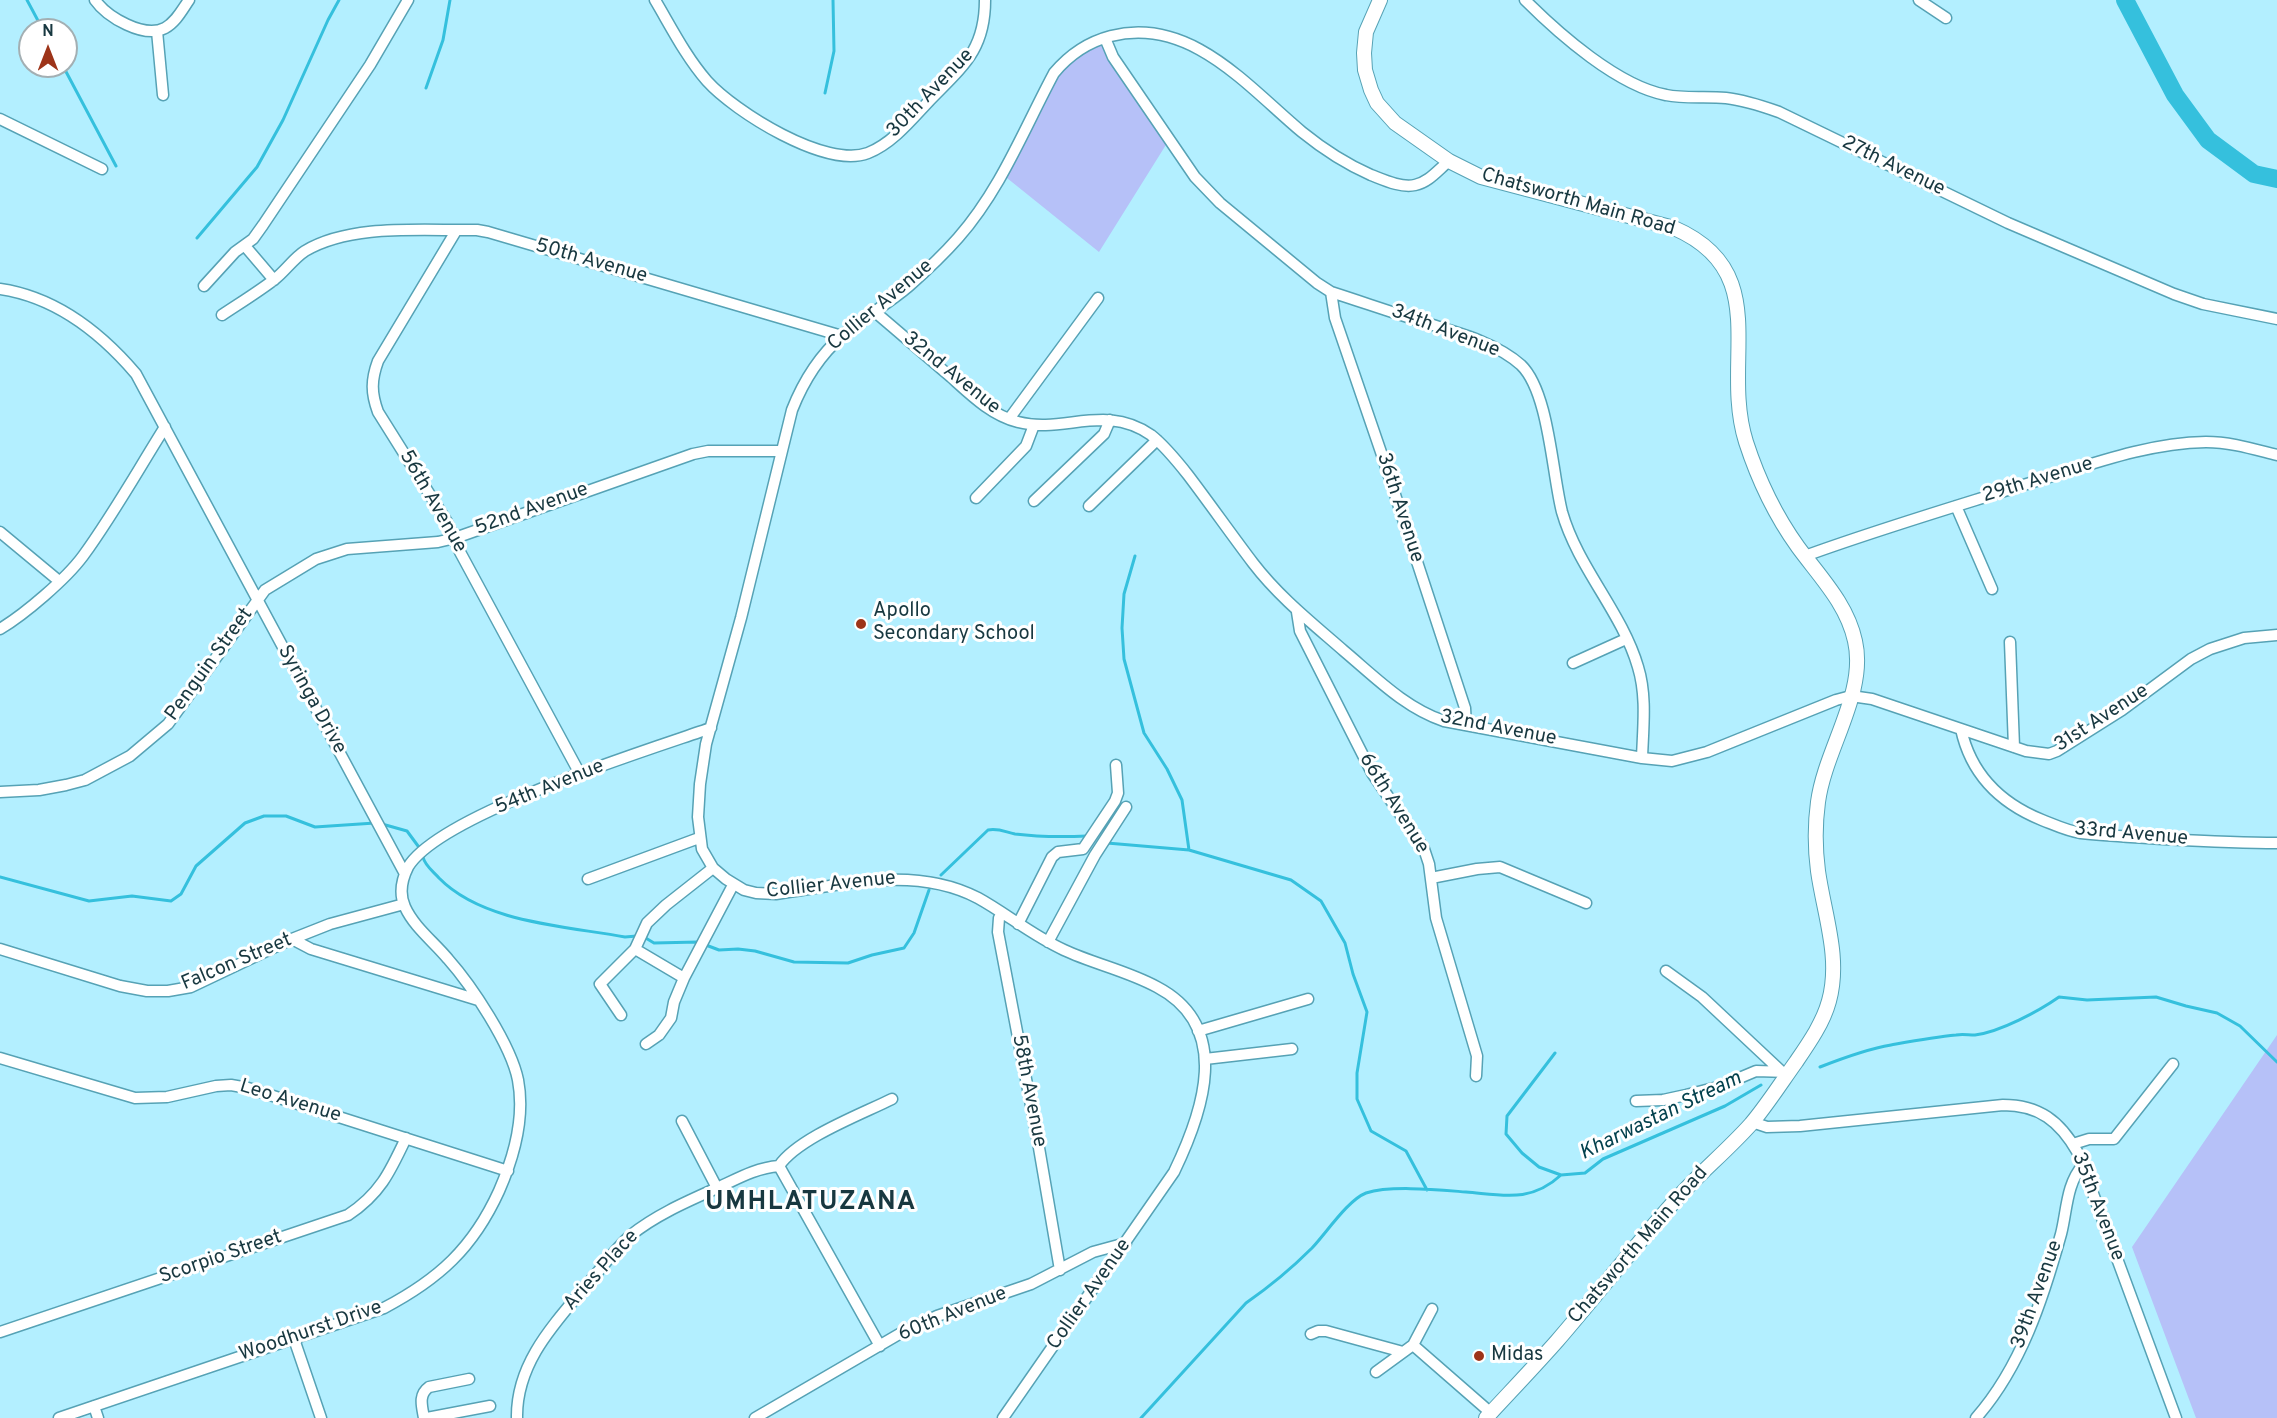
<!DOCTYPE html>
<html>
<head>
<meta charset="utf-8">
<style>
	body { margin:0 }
	#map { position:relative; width:2277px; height:1418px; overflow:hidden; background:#b3efff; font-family:Overpass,sans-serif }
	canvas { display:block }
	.north { position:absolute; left:18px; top:18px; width:60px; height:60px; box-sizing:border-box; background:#fff; border:2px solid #a3afb3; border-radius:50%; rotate:0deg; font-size:16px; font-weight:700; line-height:24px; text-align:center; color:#183840 }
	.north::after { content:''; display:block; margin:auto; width:21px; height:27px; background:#9d3419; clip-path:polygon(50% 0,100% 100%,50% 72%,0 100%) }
</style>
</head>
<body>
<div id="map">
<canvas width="2277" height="1418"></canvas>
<div class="north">N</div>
</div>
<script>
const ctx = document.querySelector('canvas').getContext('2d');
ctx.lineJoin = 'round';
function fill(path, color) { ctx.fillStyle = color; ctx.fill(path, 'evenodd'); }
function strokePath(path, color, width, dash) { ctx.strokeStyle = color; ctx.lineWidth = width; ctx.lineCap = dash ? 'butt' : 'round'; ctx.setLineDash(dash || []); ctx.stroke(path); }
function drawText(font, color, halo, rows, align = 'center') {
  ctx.font = font + ' Overpass,sans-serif'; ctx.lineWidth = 6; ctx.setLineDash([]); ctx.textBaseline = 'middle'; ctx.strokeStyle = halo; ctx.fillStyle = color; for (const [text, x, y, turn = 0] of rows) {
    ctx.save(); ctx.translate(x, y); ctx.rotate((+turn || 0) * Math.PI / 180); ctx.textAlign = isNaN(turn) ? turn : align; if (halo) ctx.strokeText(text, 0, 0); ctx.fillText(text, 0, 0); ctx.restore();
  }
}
fill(new Path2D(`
	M1105 37 1169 140 1099 252 1002 174 1054 72Z
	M2277 1035V1418H2196L2132 1247Z`), '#b6c1f8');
strokePath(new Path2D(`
	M27 0 43 30
	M63 66 116 166
	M426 88 443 40 450 0
	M825 93 834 51 833 0
	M197 238 257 167 283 120 328 20 339 0
	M1135 556 1124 594 1122 628 1124 659 1144 733 1167 769 1182 800 1189 850
	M382 824 407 831 421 850
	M1107 843 1189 850 1291 880 1321 901 1345 943 1353 974 1367 1012 1357 1073V1099L1371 1131 1406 1151 1427 1190
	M423 857C425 866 433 871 439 878 483 923 566 926 625 937L637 936
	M941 875 988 830C999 828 1005 832 1015 834 1039 837 1063 837 1087 836
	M0 877 89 901 132 896 171 901 181 894 196 866 245 823 264 816H286L315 827 375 823
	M644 937 654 943 698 942 719 950 738 949 755 951 794 962 848 963 872 955 904 948 914 933 929 890
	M1555 1053 1507 1116 1506 1134 1522 1153 1539 1167 1561 1175 1585 1173 1603 1159 1725 1106 1761 1085
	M1820 1067C1843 1058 1867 1049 1891 1045 1913 1041 1934 1037 1956 1035 1962 1034 1968 1035 1975 1035 2000 1032 2039 1011 2059 997L2087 1000 2156 997 2186 1006 2217 1013 2240 1026 2277 1062
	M1141 1418 1246 1303C1269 1287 1292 1268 1312 1248 1327 1232 1348 1200 1366 1193 1391 1185 1440 1190 1466 1192 1503 1195 1531 1203 1561 1175`), '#35c0dd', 3);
strokePath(new Path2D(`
	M2125 0 2175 95 2208 140 2254 174 2277 179`), '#35c0dd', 18);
const minor = new Path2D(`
	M95 0C107 17 144 39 165 28 176 22 182 10 189 0
	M655 0C671 27 686 57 707 81 735 112 826 169 868 153 893 143 912 119 930 100 963 66 985 50 985 0
	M1525 0C1559 34 1618 86 1666 95 1685 99 1706 96 1726 98 1744 100 1762 106 1779 112L2008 223 2174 294 2203 304 2277 319
	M1919 0 1946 18
	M157 31 163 95
	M1105 38 1113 57 1195 177 1220 203 1317 283 1331 292C1362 302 1394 313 1426 323 1458 333 1495 342 1521 365 1549 392 1552 473 1562 512 1578 568 1622 612 1638 667 1647 696 1643 728 1642 758
	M0 119 102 169
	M456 231 378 361C371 380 371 393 378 412L447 522 460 552 580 774
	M245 246 274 280
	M204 286 235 252 253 239 263 225 370 65 408 0
	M0 289C55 297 101 333 136 374L405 874
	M1331 292 1335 318 1383 458 1465 708 1466 725
	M875 312C900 333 925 355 951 377 971 395 991 415 1018 422 1064 434 1105 403 1151 435 1165 446 1177 461 1188 475 1210 504 1231 534 1253 563 1279 597 1312 623 1344 651 1375 677 1405 708 1444 721L1642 758 1672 761 1707 752 1836 700 1851 696 1872 699 2026 751 2049 754 2057 751 2122 710 2191 659 2210 649 2244 638 2277 635
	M222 315C240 303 258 292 275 279 286 270 294 258 305 251 352 223 424 231 477 230L488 232 842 336
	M1009 419 1098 298
	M976 498 1026 446 1034 425
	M1034 501 1104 434 1110 420
	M1089 506 1157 440
	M1956 506 1992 589
	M0 532 59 581
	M1805 556C1879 529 1954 507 2030 483 2087 466 2145 443 2206 442 2231 442 2253 449 2277 455
	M1297 612 1300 631 1372 773 1424 849 1429 864 1436 918 1477 1056 1476 1076
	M0 629C25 614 66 579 83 556 113 515 138 470 165 427
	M2010 642 2014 747
	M1573 663 1626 639
	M1961 729C1971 775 2000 803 2042 820 2055 825 2067 831 2081 833 2108 836 2136 837 2163 839 2201 841 2239 843 2277 843
	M0 792 39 790 66 785 85 780 130 756 168 724 265 590 316 559 347 549 438 542 455 538 693 454 708 451H781
	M1431 878 1477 869 1500 867 1586 903
	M588 879 699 838
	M1002 913 999 918 998 932 1038 1142 1060 1270
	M1018 924 1052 857 1058 852 1083 849 1115 801 1118 793 1116 765
	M292 939 311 949 478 1000
	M1048 942 1095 855 1126 807
	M0 949 120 986 147 991H168L191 987 292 939 330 924 404 904
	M635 949 684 978
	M1666 971 1702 997 1782 1072
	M621 1015 600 984 635 949 647 923 666 905 713 868
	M1198 1031 1308 999
	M646 1044 659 1035 671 1018 674 1002 684 978 733 885
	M0 1058 135 1098 167 1097 216 1086 231 1085 248 1088 508 1171
	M1205 1059 1292 1049
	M1636 1101 1663 1100 1686 1095 1718 1087 1756 1071 1788 1072
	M682 1121 717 1188
	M1752 1122 1767 1127 1800 1126 2003 1105C2039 1105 2060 1121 2078 1153L2176 1418
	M2073 1144 2089 1139H2114L2173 1064
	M779 1166 880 1346
	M779 1166C798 1138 862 1114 892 1099
	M0 1332 348 1215C380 1194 390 1172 406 1138
	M1311 1334 1318 1331H1326L1403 1352
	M294 1339 321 1418
	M1413 1345 1491 1413
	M1376 1372 1413 1345 1432 1309
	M94 1406 98 1418
	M59 1418 384 1308C439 1279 473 1248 499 1191 514 1157 525 1117 518 1080 511 1045 472 986 448 959 434 942 414 927 405 907 399 894 402 879 408 867 440 814 648 750 711 728
	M424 1418C422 1406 418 1395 429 1387L469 1379
	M427 1418 490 1406
	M517 1418C516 1361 557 1321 591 1280 604 1265 616 1248 631 1235 656 1215 686 1202 715 1189 737 1179 755 1168 779 1166
	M755 1418 901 1333 937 1316 1031 1284 1093 1252 1126 1243
	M1003 1418 1174 1172C1203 1112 1233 1027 1157 987 1128 971 1094 964 1064 950 1033 936 1007 914 978 898 915 865 843 885 776 894L756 893 744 890 726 879 713 868 702 849 698 817 700 784 706 744 741 618 792 410C803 382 820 355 843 335 864 317 888 304 909 286 926 271 943 255 958 238 1001 189 1024 129 1054 73 1069 55 1088 42 1111 36 1190 16 1247 86 1302 132 1323 149 1346 164 1371 175 1384 180 1401 188 1415 185 1429 182 1438 170 1449 161
	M1976 1418C2021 1367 2043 1299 2061 1234 2067 1211 2066 1184 2083 1165`);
const tertiary = new Path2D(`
	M1380 0 1366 32 1364 53 1365 70 1371 90 1377 103 1395 123 1449 161 1481 177 1674 228C1775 272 1720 360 1746 442 1758 479 1775 515 1798 547 1820 577 1847 604 1855 641 1867 693 1825 749 1818 802 1815 824 1815 848 1818 871 1824 914 1841 958 1829 1001 1823 1023 1809 1043 1796 1062 1781 1083 1767 1105 1751 1124 1726 1152 1697 1175 1673 1203 1633 1248 1596 1296 1557 1341 1534 1367 1510 1392 1486 1418`);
strokePath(minor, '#56a2b5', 13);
strokePath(tertiary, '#56a2b5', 16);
strokePath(minor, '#fff', 10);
strokePath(tertiary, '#fff', 14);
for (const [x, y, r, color] of [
	[861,624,6,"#9d3419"],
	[1479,1356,6,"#9d3419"]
]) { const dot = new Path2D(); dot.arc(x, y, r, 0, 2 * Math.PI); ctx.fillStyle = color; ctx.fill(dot); strokePath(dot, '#fff', 2); }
drawText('20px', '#183840', '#fff', [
	["30th Avenue",931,94,-46],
	["27th Avenue",1893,167,26],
	["Chatsworth Main Road",1578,203,16],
	["50th Avenue",591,262,16],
	["Collier Avenue",881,306,-40],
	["34th Avenue",1445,332,21],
	["32nd Avenue",951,374,39],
	["29th Avenue",2038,481,-17],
	["56th Avenue",432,502,60],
	["36th Avenue",1399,508,72],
	["52nd Avenue",532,510,-20],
	["Penguin Street",210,665,-54],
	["Syringa Drive",311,700,61],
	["31st Avenue",2102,719,-33],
	["32nd Avenue",1498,729,11],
	["54th Avenue",550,788,-22],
	["66th Avenue",1393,804,58],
	["33rd Avenue",2131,835,5],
	["Collier Avenue",831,886,-6],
	["Falcon Street",237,963,-23],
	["58th Avenue",1028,1091,79],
	["Leo Avenue",290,1102,17],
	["35th Avenue",2097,1207,69],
	["Chatsworth Main Road",1639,1246,-49],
	["Scorpio Street",221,1258,-19],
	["Aries Place",602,1271,-48],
	["Collier Avenue",1090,1295,-55],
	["39th Avenue",2038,1295,-70],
	["60th Avenue",953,1315,-22],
	["Woodhurst Drive",311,1332,-19]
]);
drawText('20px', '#183840', '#fff', [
	["Apollo",873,612],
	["Secondary School",873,635],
	["Midas",1491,1356]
], 'left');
drawText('italic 21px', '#03414d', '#fff', [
	["Kharwastan Stream",1661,1117,-26]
]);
ctx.letterSpacing = '1.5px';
drawText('bold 26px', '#183840', '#fff', [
	["UMHLATUZANA",811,1204]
]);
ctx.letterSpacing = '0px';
</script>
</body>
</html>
